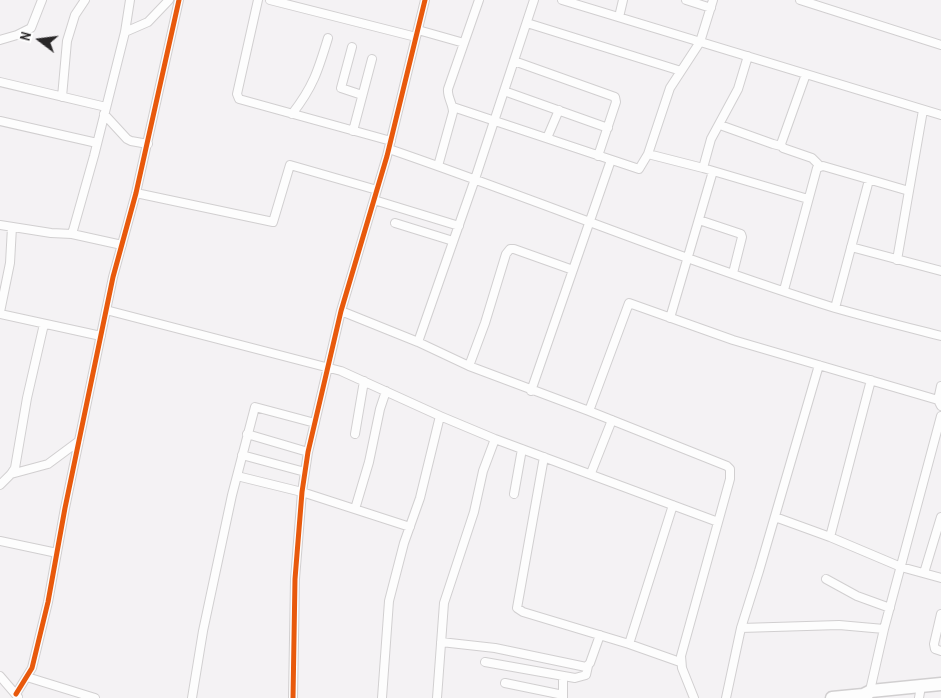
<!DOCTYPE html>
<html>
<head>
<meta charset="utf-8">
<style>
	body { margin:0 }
	#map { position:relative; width:941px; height:698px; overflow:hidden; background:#f4f2f4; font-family:"Archivo Narrow",sans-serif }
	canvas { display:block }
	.north { position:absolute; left:15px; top:15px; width:50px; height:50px; -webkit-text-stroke:4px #fff; paint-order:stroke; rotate:285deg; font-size:14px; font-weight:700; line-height:20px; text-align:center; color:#282627 }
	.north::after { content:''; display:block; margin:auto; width:18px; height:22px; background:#282627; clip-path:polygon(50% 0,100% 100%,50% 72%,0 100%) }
</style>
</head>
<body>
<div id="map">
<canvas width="941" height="698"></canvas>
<div class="north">N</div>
</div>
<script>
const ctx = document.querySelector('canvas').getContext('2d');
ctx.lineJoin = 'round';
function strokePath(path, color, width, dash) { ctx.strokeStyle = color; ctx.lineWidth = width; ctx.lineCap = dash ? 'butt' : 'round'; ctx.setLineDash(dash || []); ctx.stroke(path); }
const minor = new Path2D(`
	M258 0 237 94 239 99 391 141
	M270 0 416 37
	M562 0 941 115
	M686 0 711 8
	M800 0 941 45
	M619 17 623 0
	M527 23 681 71
	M418 30 464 43
	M125 32 148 22 169 0
	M0 40 17 35 31 28 42 0
	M352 47 341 88 362 95
	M514 61 615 97 616 102 598 156
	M806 74 781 144 783 148 812 158 820 166
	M0 82 106 107
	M504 91 608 128
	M62 97 67 41 75 15 85 0
	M453 107 639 169 648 154 670 88 700 42 713 0
	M104 114 127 139 131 141 148 144
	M292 114C313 87 318 71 328 38
	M0 121 97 143
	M720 125 773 144 781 146
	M353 131 372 59
	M547 138 559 110
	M389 149C538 200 684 261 835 308 870 318 906 327 941 336
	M648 154 703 168 808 199
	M438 166 453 112C453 104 447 97 448 89L479 0
	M703 168 711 139 738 89 748 56
	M136 193 273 222 290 165 377 190
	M374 200 459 226
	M699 220 741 234 742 237 733 273
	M395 223 453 241
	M0 225 51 233 72 234 122 245
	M72 234 94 156 125 32 130 0
	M851 247 941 271
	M897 260 923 110
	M784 290 817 168 823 166 909 191
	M835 308 869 180
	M106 310 341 371 440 416
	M341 311 418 342 469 366 589 411 629 303 733 340 938 400 941 406
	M0 312 10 263 12 227
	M0 314 101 336
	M670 318 713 171
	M418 342 475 179 534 0
	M469 366 485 323 506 254 510 249H514L573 270
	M531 391 611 160
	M938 400 941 386
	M589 411 727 466 730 469V479L681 656 682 668 694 698
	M247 434 308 452
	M355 434 364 381
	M242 455 305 472
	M544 457 517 608 523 612 629 644 680 662
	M591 473 612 420
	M11 474 48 464 79 441
	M237 476 302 492 410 527
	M0 485 11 474 15 468 27 398 44 324
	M514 494 522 449
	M355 509 369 462 380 409 386 391
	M775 517 830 537 901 567 941 578
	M830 537 871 380
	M0 541 57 553
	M924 573 941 517
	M826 579 857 596 890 608
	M941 614 934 644 935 649 941 651
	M741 628 839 625 884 629
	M441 642 495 648 586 667 590 663 600 635
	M629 644 673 505
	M485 662 575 678 586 675 588 666
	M0 676 18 697
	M27 677 95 698
	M505 683 563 695
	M16 694 32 668 48 602 65 508 113 277 136 193 179 0
	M869 695 884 629 941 416
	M192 698 203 631 232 495 255 407 315 423
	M293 698 295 579 302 492 308 452 341 311 387 156 425 0
	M382 698 389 601 404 543 420 498 440 416 495 439 718 522
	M437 698 444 603 474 512 483 471 495 439
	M563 698V677
	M726 698 741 628 759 571 819 365
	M919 698 921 686`);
const trunk = new Path2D(`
	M832 698 863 695 871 691 941 684`);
strokePath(minor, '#d1cfd0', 10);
strokePath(trunk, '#d1cfd0', 15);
strokePath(minor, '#fdfdfd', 8);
strokePath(trunk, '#fdfdfd', 12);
strokePath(new Path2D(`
	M16 694 32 668 48 602 65 508 113 277 136 193 179 0
	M293 698 295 579 302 492 308 452 341 311 387 156 425 0`), '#e8590c', 5);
</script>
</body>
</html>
